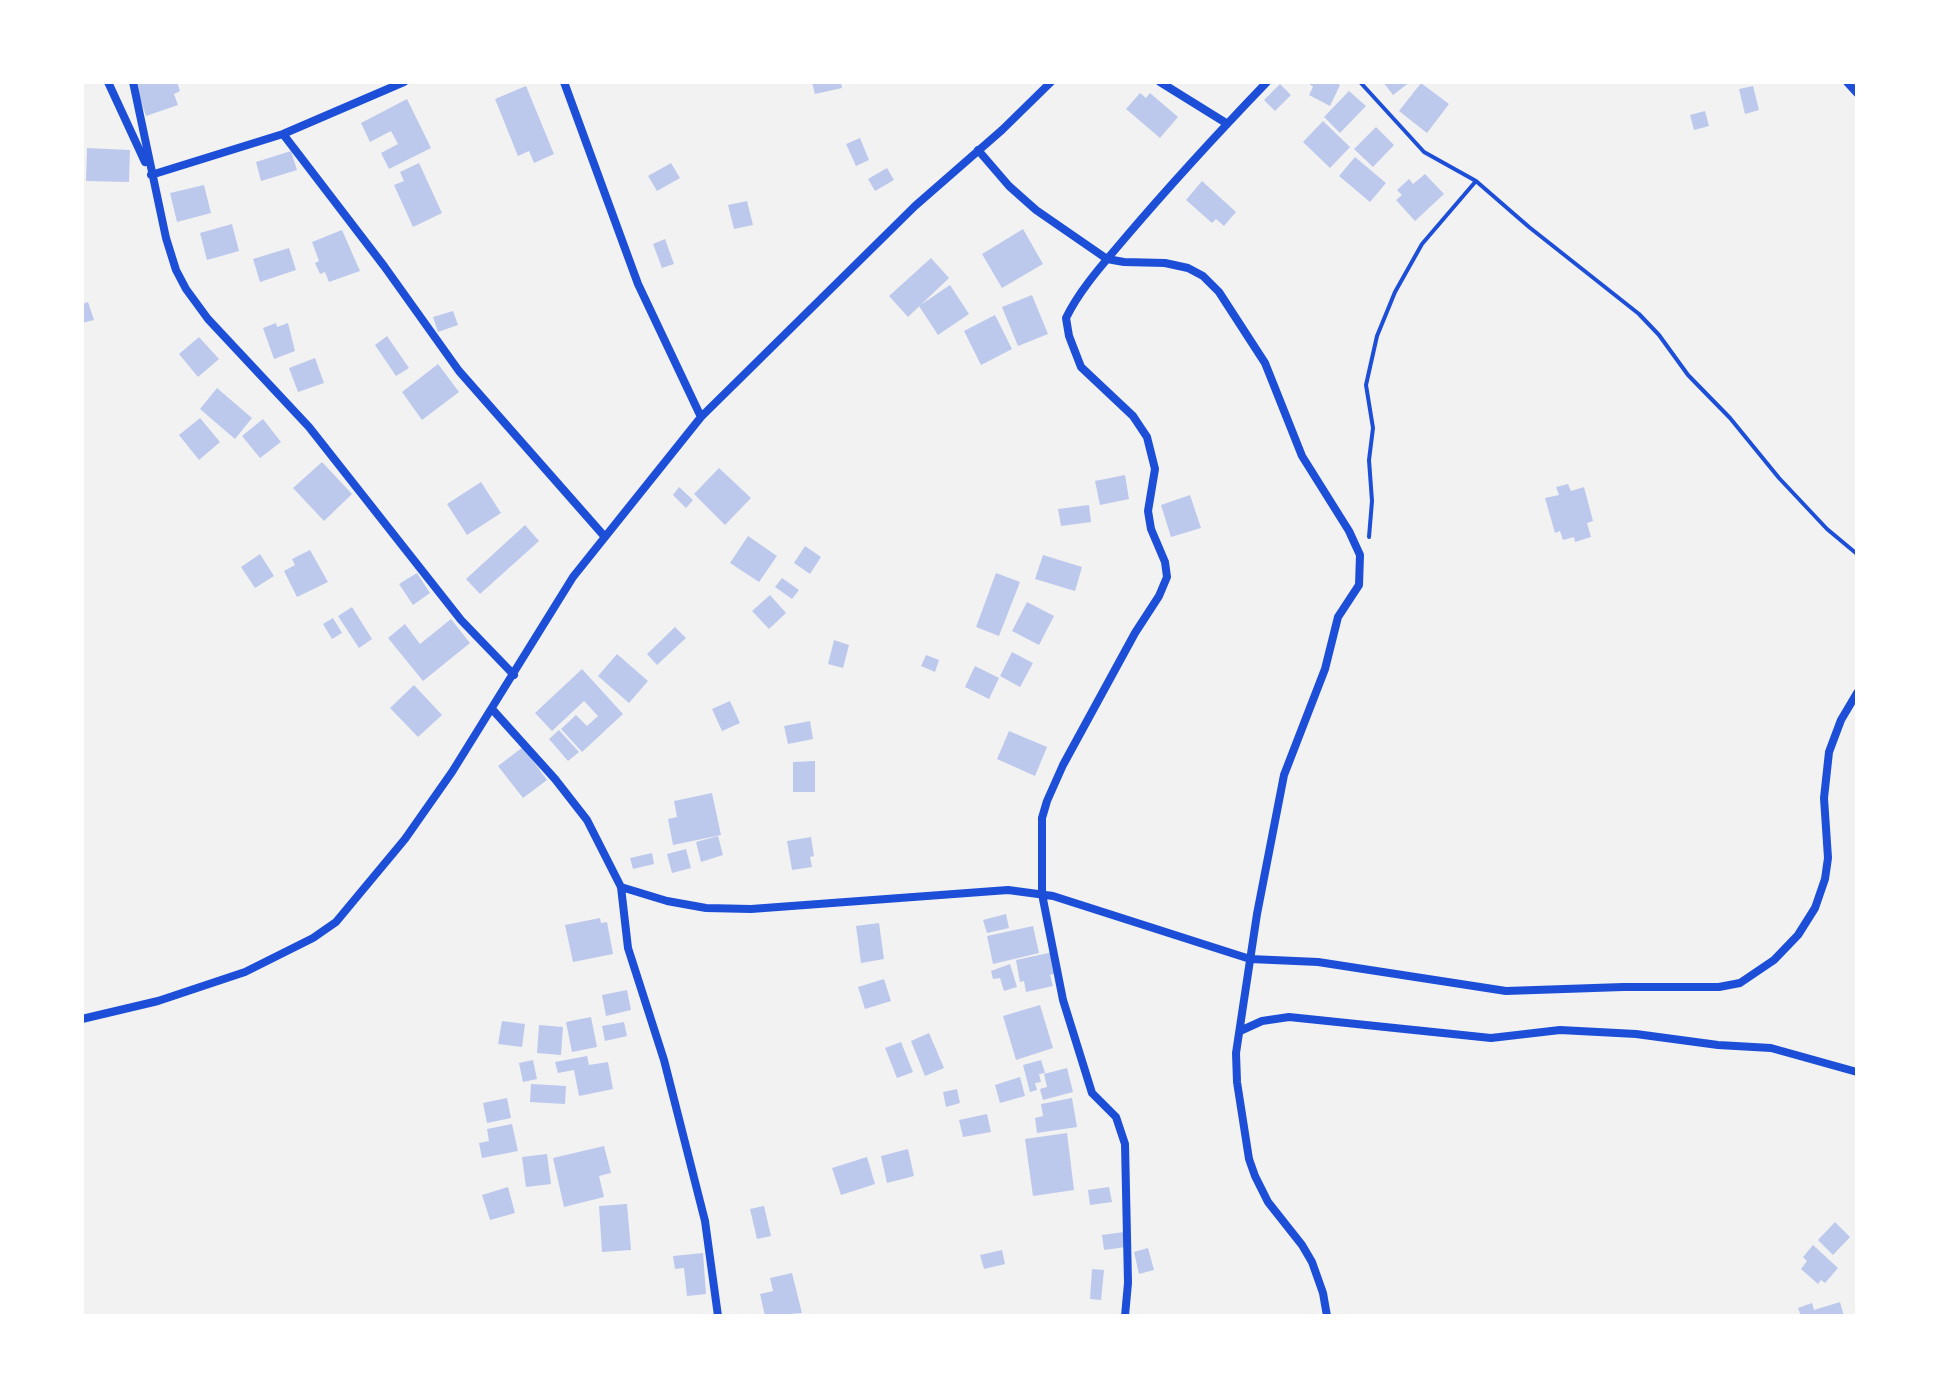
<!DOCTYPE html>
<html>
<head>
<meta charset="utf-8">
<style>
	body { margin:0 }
	#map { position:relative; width:1939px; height:1398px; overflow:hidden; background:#f2f2f2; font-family:"DejaVu Sans",sans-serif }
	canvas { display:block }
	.frame { position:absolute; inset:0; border:84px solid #fff; pointer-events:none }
</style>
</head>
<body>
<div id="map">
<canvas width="1939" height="1398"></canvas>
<div class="frame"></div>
</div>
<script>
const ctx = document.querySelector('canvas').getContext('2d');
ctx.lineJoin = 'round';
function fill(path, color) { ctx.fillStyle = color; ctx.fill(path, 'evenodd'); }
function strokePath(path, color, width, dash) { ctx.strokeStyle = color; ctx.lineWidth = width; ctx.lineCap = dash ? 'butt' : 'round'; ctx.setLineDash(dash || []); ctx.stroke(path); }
fill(new Path2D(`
	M134 82H177L180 91 174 94 178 105 146 116Z
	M812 82H841L842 88 815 94Z
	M1307 82H1335L1340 85 1330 106 1309 95 1313 87Z
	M1383 82H1410L1393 95Z
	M1421 83 1449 104 1427 133 1399 111Z
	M1280 84 1291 95 1275 111 1264 100Z
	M526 86 554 154 534 163 529 151 518 156 495 99Z
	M1753 86 1759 110 1745 114 1739 89Z
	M1349 91 1366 106 1340 133 1324 117Z
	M1140 93 1146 98 1150 93 1178 117 1160 138 1126 109Z
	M407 99 431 148 389 169 381 153 398 144 391 131 370 142 361 123Z
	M1705 111 1709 126 1694 130 1690 115Z
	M1323 121 1350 147 1330 168 1303 142Z
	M1376 127 1394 145 1373 167 1354 149Z
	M860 138 869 160 856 166 846 144Z
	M87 148 130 150 129 182 86 181Z
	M291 151 297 170 261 181 256 162Z
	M1355 157 1386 183 1370 202 1339 176Z
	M419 163 442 213 413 227 394 185 404 181 400 172Z
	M671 163 680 178 657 191 648 176Z
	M887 168 894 180 875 191 868 179Z
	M1425 174 1444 194 1415 221 1396 200 1402 195 1397 190 1409 179 1413 184Z
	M1202 181 1236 212 1224 226 1216 219 1212 223 1186 200Z
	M204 185 211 213 177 222 170 193Z
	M747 201 753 225 734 229 728 205Z
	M232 224 239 251 207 260 200 233Z
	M1023 229 1043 264 1002 288 982 254Z
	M342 230 360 271 329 282 325 272 320 274 315 263 319 261 312 242Z
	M665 239 674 264 662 268 653 244Z
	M289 248 296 270 260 282 253 259Z
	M931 258 949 278 908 317 889 296Z
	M950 285 969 314 938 335 919 306Z
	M1032 295 1048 334 1018 346 1002 307Z
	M88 302 94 320 82 323V304Z
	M453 311 458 325 438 332 433 317Z
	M995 315 1012 349 981 365 964 331Z
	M276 323 277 327 288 323 295 351 274 359 263 328Z
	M387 336 409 368 396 376 375 345Z
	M199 337 219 359 198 377 179 354Z
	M315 358 324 383 298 392 289 368Z
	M438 364 459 392 422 420 402 392Z
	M217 388 252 418 235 439 200 409Z
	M200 418 220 442 199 460 179 435Z
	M263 419 281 442 260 458 242 436Z
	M322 462 352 494 324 521 293 488Z
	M719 468 751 498 725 525 694 494Z
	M1125 475 1129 499 1100 505 1095 481Z
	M481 482 501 513 467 535 447 504Z
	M1568 484 1571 491 1584 487 1593 521 1587 523 1591 537 1575 542 1574 537 1563 540 1560 531 1555 533 1545 498 1559 495 1556 487Z
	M679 487 693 500 686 508 673 495Z
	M1190 495 1201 528 1171 537 1161 505Z
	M1089 505 1091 522 1061 526 1058 509Z
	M525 525 539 541 480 594 466 579Z
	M748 536 777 556 759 582 730 563Z
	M805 546 821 557 810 574 794 563Z
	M310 550 328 582 297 597 284 571 295 565 292 559Z
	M260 554 274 576 255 588 241 567Z
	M1043 555 1082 567 1075 591 1035 579Z
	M417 573 430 593 413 605 399 584Z
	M996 573 1020 582 999 636 976 627Z
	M782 578 799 590 792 599 775 587Z
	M770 595 786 613 769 629 752 611Z
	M1027 602 1054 616 1039 645 1012 631Z
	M352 607 372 639 359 648 338 616Z
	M333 618 342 633 332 639 323 624Z
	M451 619 470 643 423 681 388 638 405 624 420 644Z
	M675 627 686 638 657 665 647 654Z
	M834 640 849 645 843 668 828 664Z
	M1012 652 1033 663 1020 687 1000 676Z
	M617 654 648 681 629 703 598 676Z
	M926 655 939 660 935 672 921 666Z
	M975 666 999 678 989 699 965 687Z
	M582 669 623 714 582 752 561 729 576 715 587 726 598 716 584 701 552 731 535 713Z
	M414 685 442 715 418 737 390 708Z
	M730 701 740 723 722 731 712 709Z
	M810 721 813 739 788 744 784 726Z
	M559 730 579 752 568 761 549 739Z
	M1009 731 1047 747 1035 776 997 759Z
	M523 747 547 780 523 798 498 766Z
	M815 761V792H793V762Z
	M712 793 721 835 673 845 668 819 677 817 674 801Z
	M718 836 723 855 701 862 696 842Z
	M811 837 814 856 810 857 812 867 792 870 787 841Z
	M686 849 691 868 672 873 667 854Z
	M652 853 654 864 633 869 630 858Z
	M1006 914 1009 928 987 933 983 920Z
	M600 918 601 923 607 922 613 954 573 962 565 925Z
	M879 923 884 959 861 963 856 926Z
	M1033 926 1039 953 993 964 987 936Z
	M1053 952 1058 973 1050 975 1053 986 1026 992 1024 981 1020 982 1016 960Z
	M1010 964 1017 987 1004 991 1000 978 993 979 991 971Z
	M884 979 891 1001 865 1009 858 987Z
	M627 990 631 1010 606 1016 602 995Z
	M1040 1005 1053 1048 1016 1060 1003 1016Z
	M591 1017 597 1047 572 1052 566 1022Z
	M502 1021 525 1024 522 1047 498 1044Z
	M624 1022 627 1036 605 1041 602 1026Z
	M539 1025 563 1027 561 1055 537 1053Z
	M929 1033 944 1068 925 1076 911 1041Z
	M901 1042 913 1072 897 1078 885 1048Z
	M587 1056 589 1065 608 1062 613 1089 579 1096 574 1070 558 1073 555 1062Z
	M533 1060 537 1079 523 1082 519 1063Z
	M1041 1060 1045 1073 1039 1074 1041 1082 1035 1083 1037 1090 1030 1092 1023 1065Z
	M1067 1068 1073 1092 1043 1100 1040 1089 1047 1087 1044 1074Z
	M1020 1077 1025 1096 1000 1103 995 1085Z
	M531 1084 566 1086 565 1104 530 1102Z
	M957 1089 960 1103 946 1107 943 1092Z
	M507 1098 511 1118 487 1123 483 1103Z
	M1072 1098 1077 1127 1037 1133 1035 1118 1043 1116 1041 1104Z
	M987 1114 991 1132 963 1137 959 1120Z
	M512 1124 518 1151 482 1158 479 1143 489 1141 487 1129Z
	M1067 1133 1074 1190 1033 1196 1025 1139Z
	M604 1146 611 1173 599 1176 604 1197 564 1207 553 1158Z
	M908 1149 914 1176 887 1183 881 1156Z
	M547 1154 551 1184 526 1187 522 1157Z
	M867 1157 875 1184 841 1195 832 1168Z
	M508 1187 515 1213 490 1220 482 1195Z
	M1109 1187 1112 1202 1090 1205 1088 1190Z
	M627 1204 631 1250 602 1252 599 1206Z
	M764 1206 771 1236 757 1239 750 1209Z
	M1835 1222 1850 1237 1833 1255 1818 1240Z
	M1124 1232 1126 1247 1104 1250 1102 1235Z
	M1813 1245 1838 1268 1825 1283 1821 1280 1818 1284 1801 1269 1807 1261 1803 1257Z
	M1148 1248 1154 1270 1139 1274 1134 1252Z
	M1002 1250 1005 1264 984 1269 980 1255Z
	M703 1253 706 1294 687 1296 684 1268 675 1269 673 1256Z
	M1092 1269 1104 1270 1101 1300 1090 1299Z
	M792 1273 802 1313 765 1316 760 1294 773 1291 770 1278Z
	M1840 1302 1844 1316H1801L1798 1308 1812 1303 1814 1310Z`), '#bdc9ec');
strokePath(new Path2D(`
	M1360 82 1424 152 1476 181 1529 227 1639 314 1659 335 1688 375 1730 418 1779 478 1827 529 1857 554
	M1369 537 1372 501 1369 460 1373 428 1366 385 1377 336 1395 292 1422 244 1476 181`), '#1d4ed8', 4);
strokePath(new Path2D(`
	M108 82 145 162
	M133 82 166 238 176 270 186 289 208 319 309 427 461 620 514 675
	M564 82 638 284 701 417
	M1160 82 1226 123
	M1847 82 1857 93
	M283 134 384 266 459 371 605 537
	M978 150 1009 186 1036 210 1107 259 1124 262 1165 263 1188 268 1203 276 1219 292 1265 363 1302 456 1349 531 1360 555 1359 585 1338 617 1325 669 1284 775 1257 914 1236 1053 1237 1082 1249 1159 1255 1176 1268 1202 1302 1245 1312 1262 1323 1293 1327 1316
	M151 175 283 134 404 82
	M492 709 555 779 587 820 621 887 628 948 664 1060 705 1221 718 1316
	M621 887 667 901 706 908 751 909 1008 890 1053 896 1250 959 1318 962 1506 991 1623 987H1719L1740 983 1774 960 1798 935 1815 908 1825 879 1828 858 1824 798 1829 752 1841 720 1857 693
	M82 1019 158 1001 245 972 313 938 336 922 405 839 452 772 573 577 701 417 915 206 1002 130 1051 82
	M1240 1031 1262 1021 1289 1017 1491 1038 1560 1030 1636 1034 1718 1045 1771 1048 1857 1072
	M1125 1316 1128 1283 1125 1144 1116 1117 1092 1093 1063 1000 1042 894V818L1047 801 1063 765 1135 633 1159 596 1167 577 1165 562 1151 529 1148 511 1155 469 1147 437 1133 416 1081 367 1069 336 1066 318C1080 289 1104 263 1125 238 1171 184 1218 133 1267 82`), '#1d4ed8', 8);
</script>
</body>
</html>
